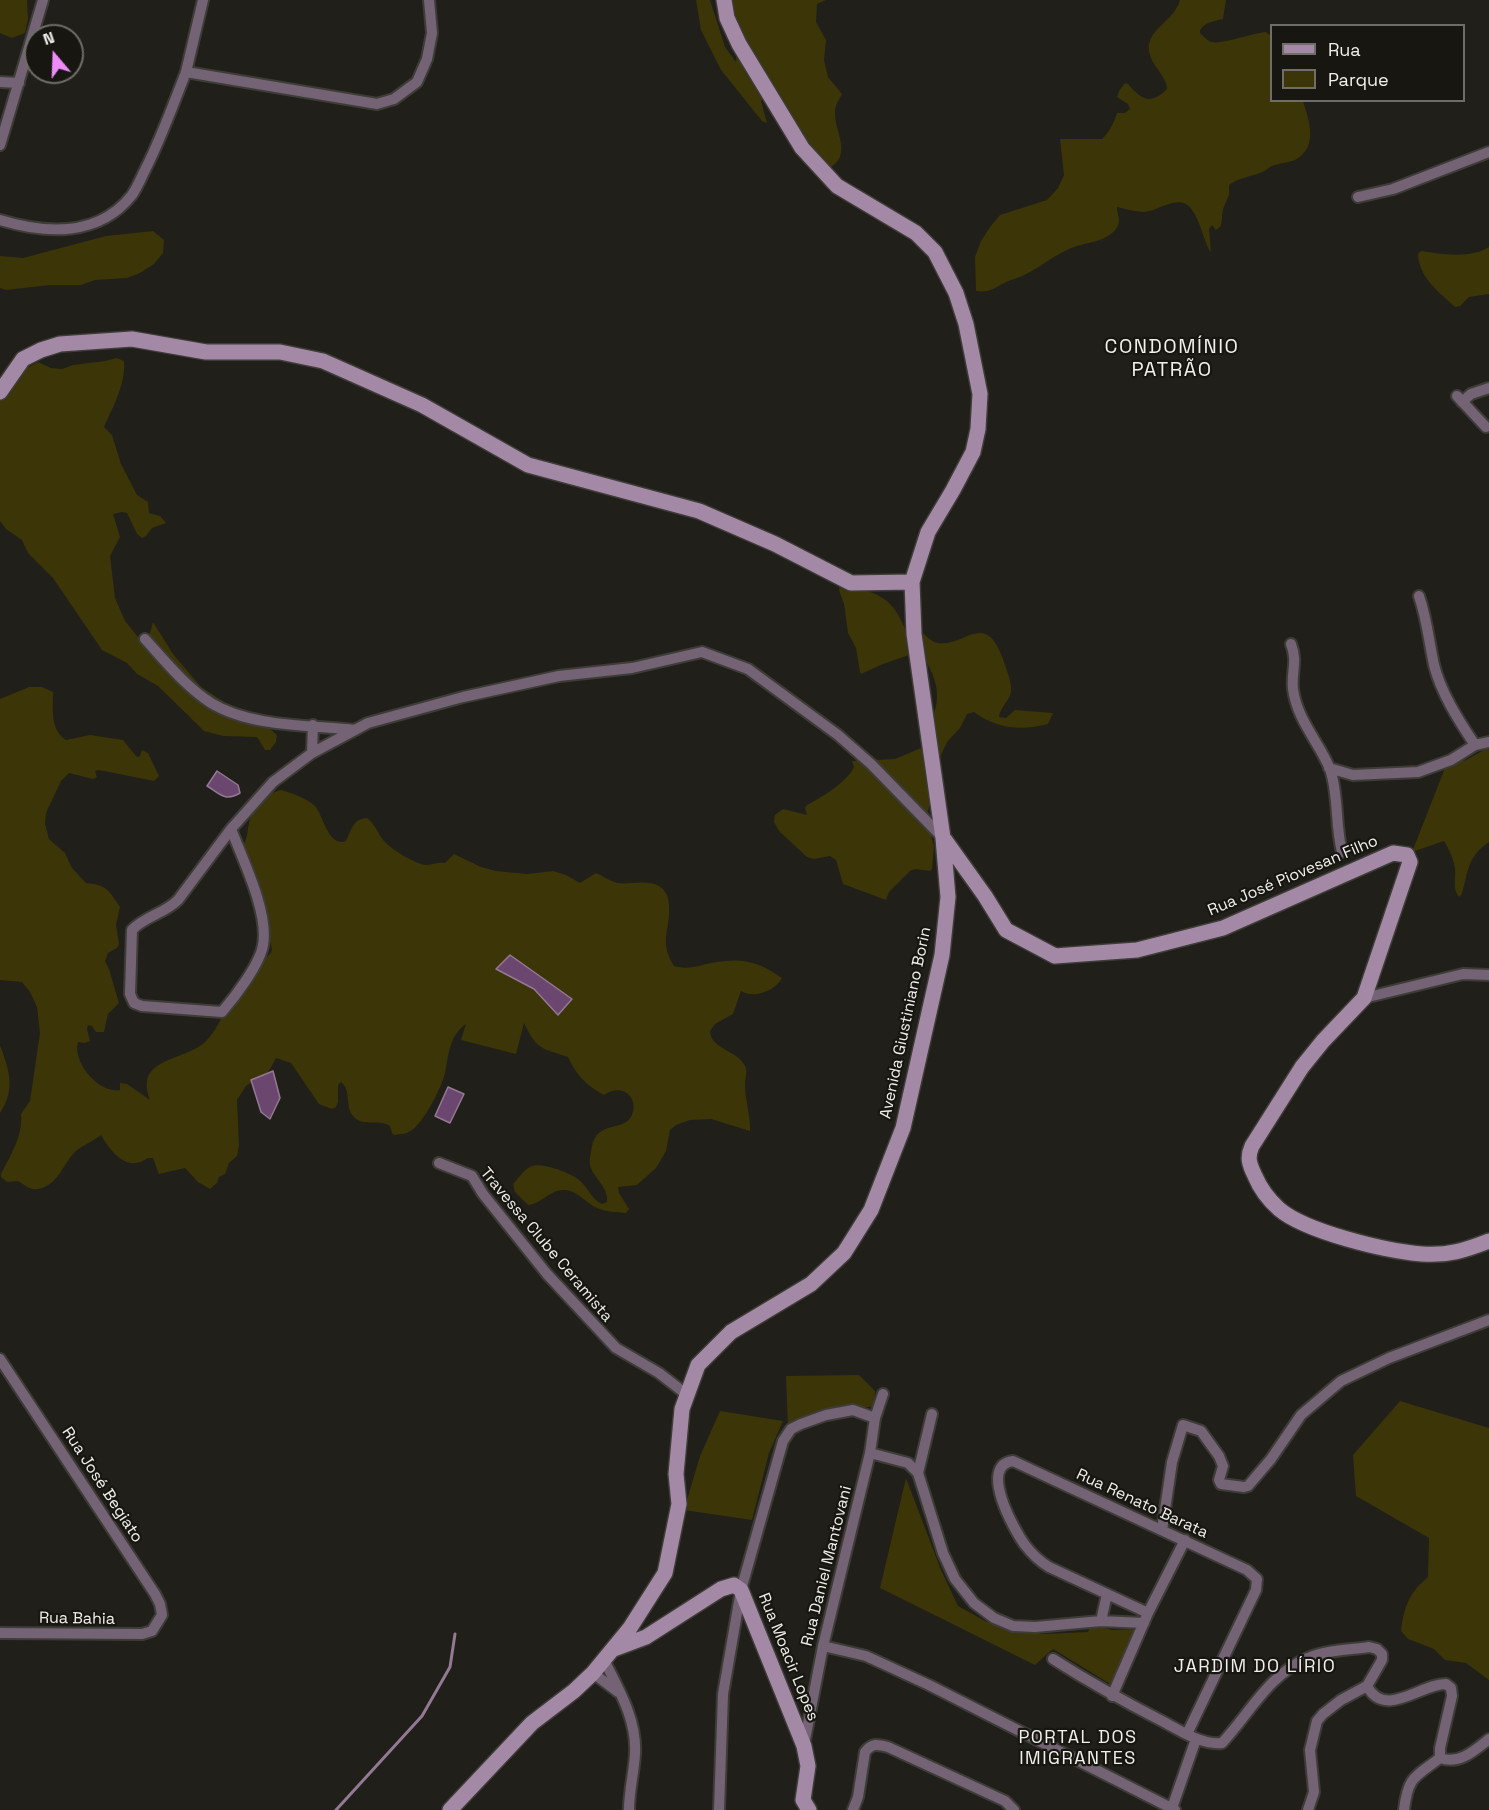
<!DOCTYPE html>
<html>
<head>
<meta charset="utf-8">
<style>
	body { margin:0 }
	#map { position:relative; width:1489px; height:1810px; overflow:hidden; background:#201f19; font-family:"Space Grotesk",sans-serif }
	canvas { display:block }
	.legend { position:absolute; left:1270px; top:24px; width:195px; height:78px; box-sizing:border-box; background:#171610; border:2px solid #6e6d68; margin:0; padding:8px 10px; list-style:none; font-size:18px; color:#f1f0ec }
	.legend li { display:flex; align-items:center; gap:12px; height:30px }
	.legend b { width:30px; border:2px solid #6e6d68 }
	.north { position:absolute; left:24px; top:24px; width:60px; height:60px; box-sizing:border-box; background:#171610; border:2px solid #6e6d68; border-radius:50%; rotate:341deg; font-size:16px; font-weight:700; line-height:24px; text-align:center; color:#f1f0ec }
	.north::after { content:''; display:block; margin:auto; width:21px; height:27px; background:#ed8cf9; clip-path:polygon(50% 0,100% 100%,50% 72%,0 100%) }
</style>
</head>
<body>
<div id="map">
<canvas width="1489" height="1810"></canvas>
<ul class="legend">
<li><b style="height:8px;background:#a489a7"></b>Rua</li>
<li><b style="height:16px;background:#3b3508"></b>Parque</li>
</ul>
<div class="north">N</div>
</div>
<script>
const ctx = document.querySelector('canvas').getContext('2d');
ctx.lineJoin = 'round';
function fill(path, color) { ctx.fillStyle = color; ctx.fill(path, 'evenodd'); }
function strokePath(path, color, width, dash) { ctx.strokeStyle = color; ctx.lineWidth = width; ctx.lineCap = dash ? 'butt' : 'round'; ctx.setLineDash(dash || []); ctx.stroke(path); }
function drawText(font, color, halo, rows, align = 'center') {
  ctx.font = font + ' "Space Grotesk",sans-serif'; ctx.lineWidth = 4.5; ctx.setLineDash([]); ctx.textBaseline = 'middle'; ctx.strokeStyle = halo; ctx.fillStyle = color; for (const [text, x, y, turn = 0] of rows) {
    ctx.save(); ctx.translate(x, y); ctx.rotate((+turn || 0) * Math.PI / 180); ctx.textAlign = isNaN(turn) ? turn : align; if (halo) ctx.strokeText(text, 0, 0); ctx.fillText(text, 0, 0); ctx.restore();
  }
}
fill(new Path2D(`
	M0 0H27L28 19 25 33 12 38 0 33Z
	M696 0H710L725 47 736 62 737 49 725 0H826L817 4 816 22 826 40 824 60 828 77 842 94C839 100 835 105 835 112 834 132 854 155 828 169L768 101 763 98 761 101 767 123 762 121 721 70 701 30Z
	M1180 0H1226L1223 19C1215 21 1200 23 1200 33 1204 36 1207 41 1212 42 1220 45 1253 33 1266 32L1271 36 1272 100 1303 101C1309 120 1319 147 1295 160 1288 163 1279 163 1272 166 1268 168 1264 172 1260 173 1249 177 1238 178 1229 185V195L1223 209 1221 226 1216 230 1212 225 1209 229 1211 253C1203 240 1201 222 1192 210 1180 192 1159 211 1145 212 1136 212 1126 209 1117 207 1117 215 1122 221 1116 229 1105 243 1084 242 1069 249 1053 256 1042 266 1028 273 1021 277 1013 279 1006 282 995 288 989 293 976 291L975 257 981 241 990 227 1000 215 1047 200 1058 188 1064 175 1060 139H1102C1108 134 1115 121 1117 113H1125L1130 109 1128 104 1117 97 1119 91 1125 83 1128 84C1141 99 1150 106 1167 89 1167 76 1151 66 1149 51 1146 29 1174 22 1180 0Z
	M153 231 164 240 163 253 154 264 140 273 127 278 95 280 81 285H50L6 290 0 288V256L23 258 106 236Z
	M1489 247V294L1469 297 1460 306 1455 307C1439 292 1419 278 1418 254L1421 251C1441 254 1470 259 1489 247Z
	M117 358 124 361C126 383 113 407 104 427L112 435 121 464 137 495 148 502 149 513 160 516 166 523 152 528 146 536 142 538 137 534 127 513 122 512 113 514 120 537 110 556 115 598 125 621 138 637 147 644 153 622 173 654 201 687 232 707 262 722 277 735 276 742 270 750H265L257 737 223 736 204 731 158 686 137 674 127 663 102 650 53 578 28 553 22 540 6 529 0 521V396L25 369 38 362 51 368 62 369 73 365 105 361Z
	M840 582C882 596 892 594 909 638L916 626C922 631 930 642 938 643 965 647 985 609 1003 659 1006 670 1012 680 1011 691 1010 701 1000 707 999 717L1006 718 1015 710 1053 713 1048 724C1023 731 996 729 974 712L967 714 960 728 947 742 936 766 935 786 926 818 934 846 932 869 930 871 915 869 910 871 889 892 886 900 843 884 836 860 830 856 814 859 807 857 779 831 774 822 775 815 783 809 807 815 805 808 807 805C822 797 846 783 854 767L852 761 895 759 921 748C934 712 947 698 926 661L912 654 883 664 861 674 860 672 856 648 848 633 844 604 839 590Z
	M29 687H42L53 692C53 708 50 730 66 740L90 735 123 740 137 757 140 756 142 750 148 753 159 776 154 781 99 770 95 771 97 777 93 779 69 773 61 781 46 813 45 824 49 839 65 853 72 868 86 883C108 885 109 891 120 907L116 925 119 944 117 948 108 953 105 961 109 969 119 1003 108 1014 104 1032H96L92 1026 88 1025 87 1029 90 1041 85 1043 78 1042C72 1062 99 1094 120 1090V1083L127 1084 150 1100C134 1057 183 1062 205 1042 221 1027 226 1003 239 986 248 974 260 963 271 953L272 949 243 845C248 837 247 832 249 823 252 808 267 793 281 790 292 793 308 799 315 806 323 814 328 848 346 841 352 829 353 819 367 818 376 825 378 834 384 841 391 849 415 864 426 865 432 865 438 862 445 863L454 854 481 867 496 871 527 874 553 871 566 875 580 883 596 873C603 876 610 881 617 883 630 885 647 879 659 886 676 896 667 925 666 939 665 949 669 958 674 966 687 970 698 966 711 963 740 957 759 961 782 978 775 991 754 999 741 991L733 1014 715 1024 710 1031C711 1050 738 1050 745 1066 748 1072 745 1078 745 1084 745 1101 751 1116 750 1131L711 1119 690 1120 676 1125 670 1130 666 1151 656 1168 637 1185 618 1187 619 1193 629 1209 626 1213C617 1212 605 1212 597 1208 586 1203 576 1189 563 1190 550 1190 541 1204 528 1205L515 1192 513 1184C518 1179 523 1170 530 1167 539 1161 571 1173 579 1180 588 1187 591 1199 602 1204L607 1202C609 1187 593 1178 590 1165 589 1160 591 1151 592 1146 597 1121 623 1131 631 1117 640 1101 625 1081 604 1095 587 1086 576 1075 568 1057 541 1048 537 1050 524 1023L516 1054 461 1040 466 1024C449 1036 449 1054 445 1073 442 1087 424 1122 412 1130 408 1134 400 1134 394 1135L392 1133 390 1126C380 1119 363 1127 354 1117 344 1107 352 1090 341 1082L338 1085V1102L336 1107 332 1109 319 1104 291 1063 276 1058 269 1071 246 1086 237 1100 239 1146 237 1156 229 1163 225 1174 219 1177 217 1183 210 1189 198 1182 185 1168 159 1174 153 1158H148C127 1173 111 1152 101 1135 94 1141 79 1147 74 1153 63 1165 57 1186 38 1189 29 1191 24 1183 17 1181 13 1181 10 1182 7 1182L1 1177V1174C11 1154 23 1136 21 1114L30 1101 40 1033 37 1007 30 992 22 982 0 980V699ZM510 956 571 999 558 1015 534 989 496 969Z
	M1489 747V842C1468 856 1468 871 1462 894L1459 897C1452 888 1456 880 1455 869 1454 860 1449 849 1444 841L1412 852 1445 768 1468 759Z
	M0 1045C9 1070 16 1089 0 1113Z
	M859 1375 875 1391 874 1406 870 1407H847L788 1428 786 1376Z
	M1400 1401 1489 1428V1680L1466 1663 1445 1660 1434 1649 1408 1639 1401 1631C1404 1607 1409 1593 1428 1577L1429 1538 1356 1496 1353 1455Z
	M720 1411 783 1421 769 1453 752 1520 684 1510 700 1456Z
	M906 1478 941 1570 958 1606 987 1622 1042 1634 1088 1632 1091 1624 1112 1630 1135 1629 1112 1685 1053 1649 1035 1665 880 1588Z`), '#3b3508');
const water = new Path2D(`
	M217 771 238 785 240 793C225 802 220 794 207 786Z
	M510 955 572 999 558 1015 534 989 496 969Z
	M273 1071 280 1098 270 1119 261 1112 251 1080Z
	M448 1087 464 1094 450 1123 435 1116Z`);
fill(water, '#6b466f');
strokePath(water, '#937994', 1.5);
strokePath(new Path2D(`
	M336 1810 422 1716 450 1667 455 1634`), '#937994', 3);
const street = new Path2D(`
	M186 72 203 0
	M0 82 19 83
	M0 145 43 0
	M1358 197 1393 189 1489 152
	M0 220C46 234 99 237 132 195 137 188 141 178 145 170 161 139 173 105 186 72L377 104 394 99 417 82 427 59 432 33 429 0
	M1457 396 1486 427
	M1462 402 1471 394 1489 388
	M1419 596C1427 619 1429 642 1434 665 1441 693 1459 721 1475 745
	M145 639C165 661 185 686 211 703 250 727 310 725 355 730
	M1291 644C1298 662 1291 672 1293 689 1297 720 1319 742 1330 769 1339 795 1335 826 1342 852
	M312 753 313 725
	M1329 768 1353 775 1418 772 1451 760 1475 745 1489 742
	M231 829C243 860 269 913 263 945 260 964 235 997 222 1012L142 1006 134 1003 130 994 132 930C145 916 164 914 178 900L231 829 273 782 312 753 368 723 463 697 559 676 632 668 702 652 748 669 838 735 871 764 943 838
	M1364 998 1463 974 1489 975
	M439 1163 472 1176 483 1194 547 1274 616 1348 659 1373 686 1394
	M0 1359 155 1594 160 1604 162 1615 152 1631 142 1634 0 1633
	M932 1414 918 1473 943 1553 955 1579 974 1603 994 1618 1013 1626 1035 1627 1101 1621 1144 1623
	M870 1453 908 1463 918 1473
	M1162 1530 1172 1462 1183 1425 1201 1431 1219 1456 1223 1466 1219 1480 1221 1484 1244 1487 1248 1486 1271 1459 1301 1415 1341 1381 1389 1358 1489 1320
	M1148 1613 1049 1567C1039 1561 1032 1554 1025 1545 1014 1530 978 1465 1013 1461L1247 1570 1257 1579 1256 1590 1187 1734
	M1101 1621 1107 1594
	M823 1646 866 1656 929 1685 1175 1810
	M1053 1659C1089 1682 1125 1702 1162 1721 1181 1731 1201 1745 1222 1743 1250 1713 1269 1674 1308 1658 1326 1650 1349 1650 1369 1647L1377 1649 1382 1654V1660L1367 1686 1341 1700 1323 1714 1317 1721 1310 1750 1314 1792 1308 1810
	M604 1660C619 1690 637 1720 635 1754 634 1772 629 1791 629 1810
	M593 1673 618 1692
	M1367 1686C1385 1720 1422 1683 1446 1684L1451 1688 1452 1696 1440 1748V1758
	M1112 1696 1148 1613 1185 1540
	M804 1745 823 1646 870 1453 875 1418 883 1394
	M1440 1758C1459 1765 1474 1751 1489 1739
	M1172 1808 1196 1739
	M719 1810 723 1694 741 1590 783 1441 791 1429 801 1424 826 1415 853 1410 875 1418
	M853 1810 858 1797 865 1752C872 1743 877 1744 888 1747L1005 1801 1014 1810
	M1404 1810C1408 1776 1415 1777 1440 1758`);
const secondary = new Path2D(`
	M0 392 23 359 41 350 60 344 132 339 206 352H280L323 361 422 405 528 465 699 511 775 544 851 583 912 582
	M945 840 985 896 1006 930 1055 956 1137 950 1223 928 1393 853 1407 855 1410 862 1364 998 1323 1041 1302 1067 1252 1146C1247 1157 1249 1164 1255 1176 1260 1188 1269 1200 1279 1209 1306 1232 1386 1251 1422 1254 1448 1256 1466 1250 1489 1241
	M614 1649 646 1637 721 1589 734 1585 741 1590 804 1746 808 1766 803 1800 809 1810
	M450 1810 532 1723 574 1691 593 1673 630 1628 665 1573 679 1504 676 1474 682 1409 698 1365 731 1332 811 1284 844 1253 871 1210 903 1128 942 955 948 897 943 838 914 634 912 582 928 532 953 490 973 452 978 429 980 394 966 324 956 293 935 252 916 233 837 186 802 148 739 44 727 18 724 0`);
strokePath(street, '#3d3c37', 14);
strokePath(secondary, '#3d3c37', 18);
strokePath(street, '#746275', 10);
strokePath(secondary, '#a489a7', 15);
drawText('16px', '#f1f0ec', '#171610', [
	["Rua José Piovesan Filho",1293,876,-23],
	["Avenida Giustiniano Borin",906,1023,-78],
	["Travessa Clube Ceramista",546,1245,50],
	["Rua José Begiato",102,1485,57],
	["Rua Renato Barata",1142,1504,25],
	["Rua Daniel Mantovani",827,1566,-76],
	["Rua Bahia",77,1619,1],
	["Rua Moacir Lopes",788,1657,68]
]);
ctx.letterSpacing = '1.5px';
drawText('18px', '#f1f0ec', '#171610', [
	["JARDIM DO LÍRIO",1255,1667],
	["PORTAL DOS",1078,1738],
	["IMIGRANTES",1078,1759]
]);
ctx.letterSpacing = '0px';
ctx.letterSpacing = '1.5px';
drawText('20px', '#f1f0ec', '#171610', [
	["CONDOMÍNIO",1172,348],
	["PATRÃO",1172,371]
]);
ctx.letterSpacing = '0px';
</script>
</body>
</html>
